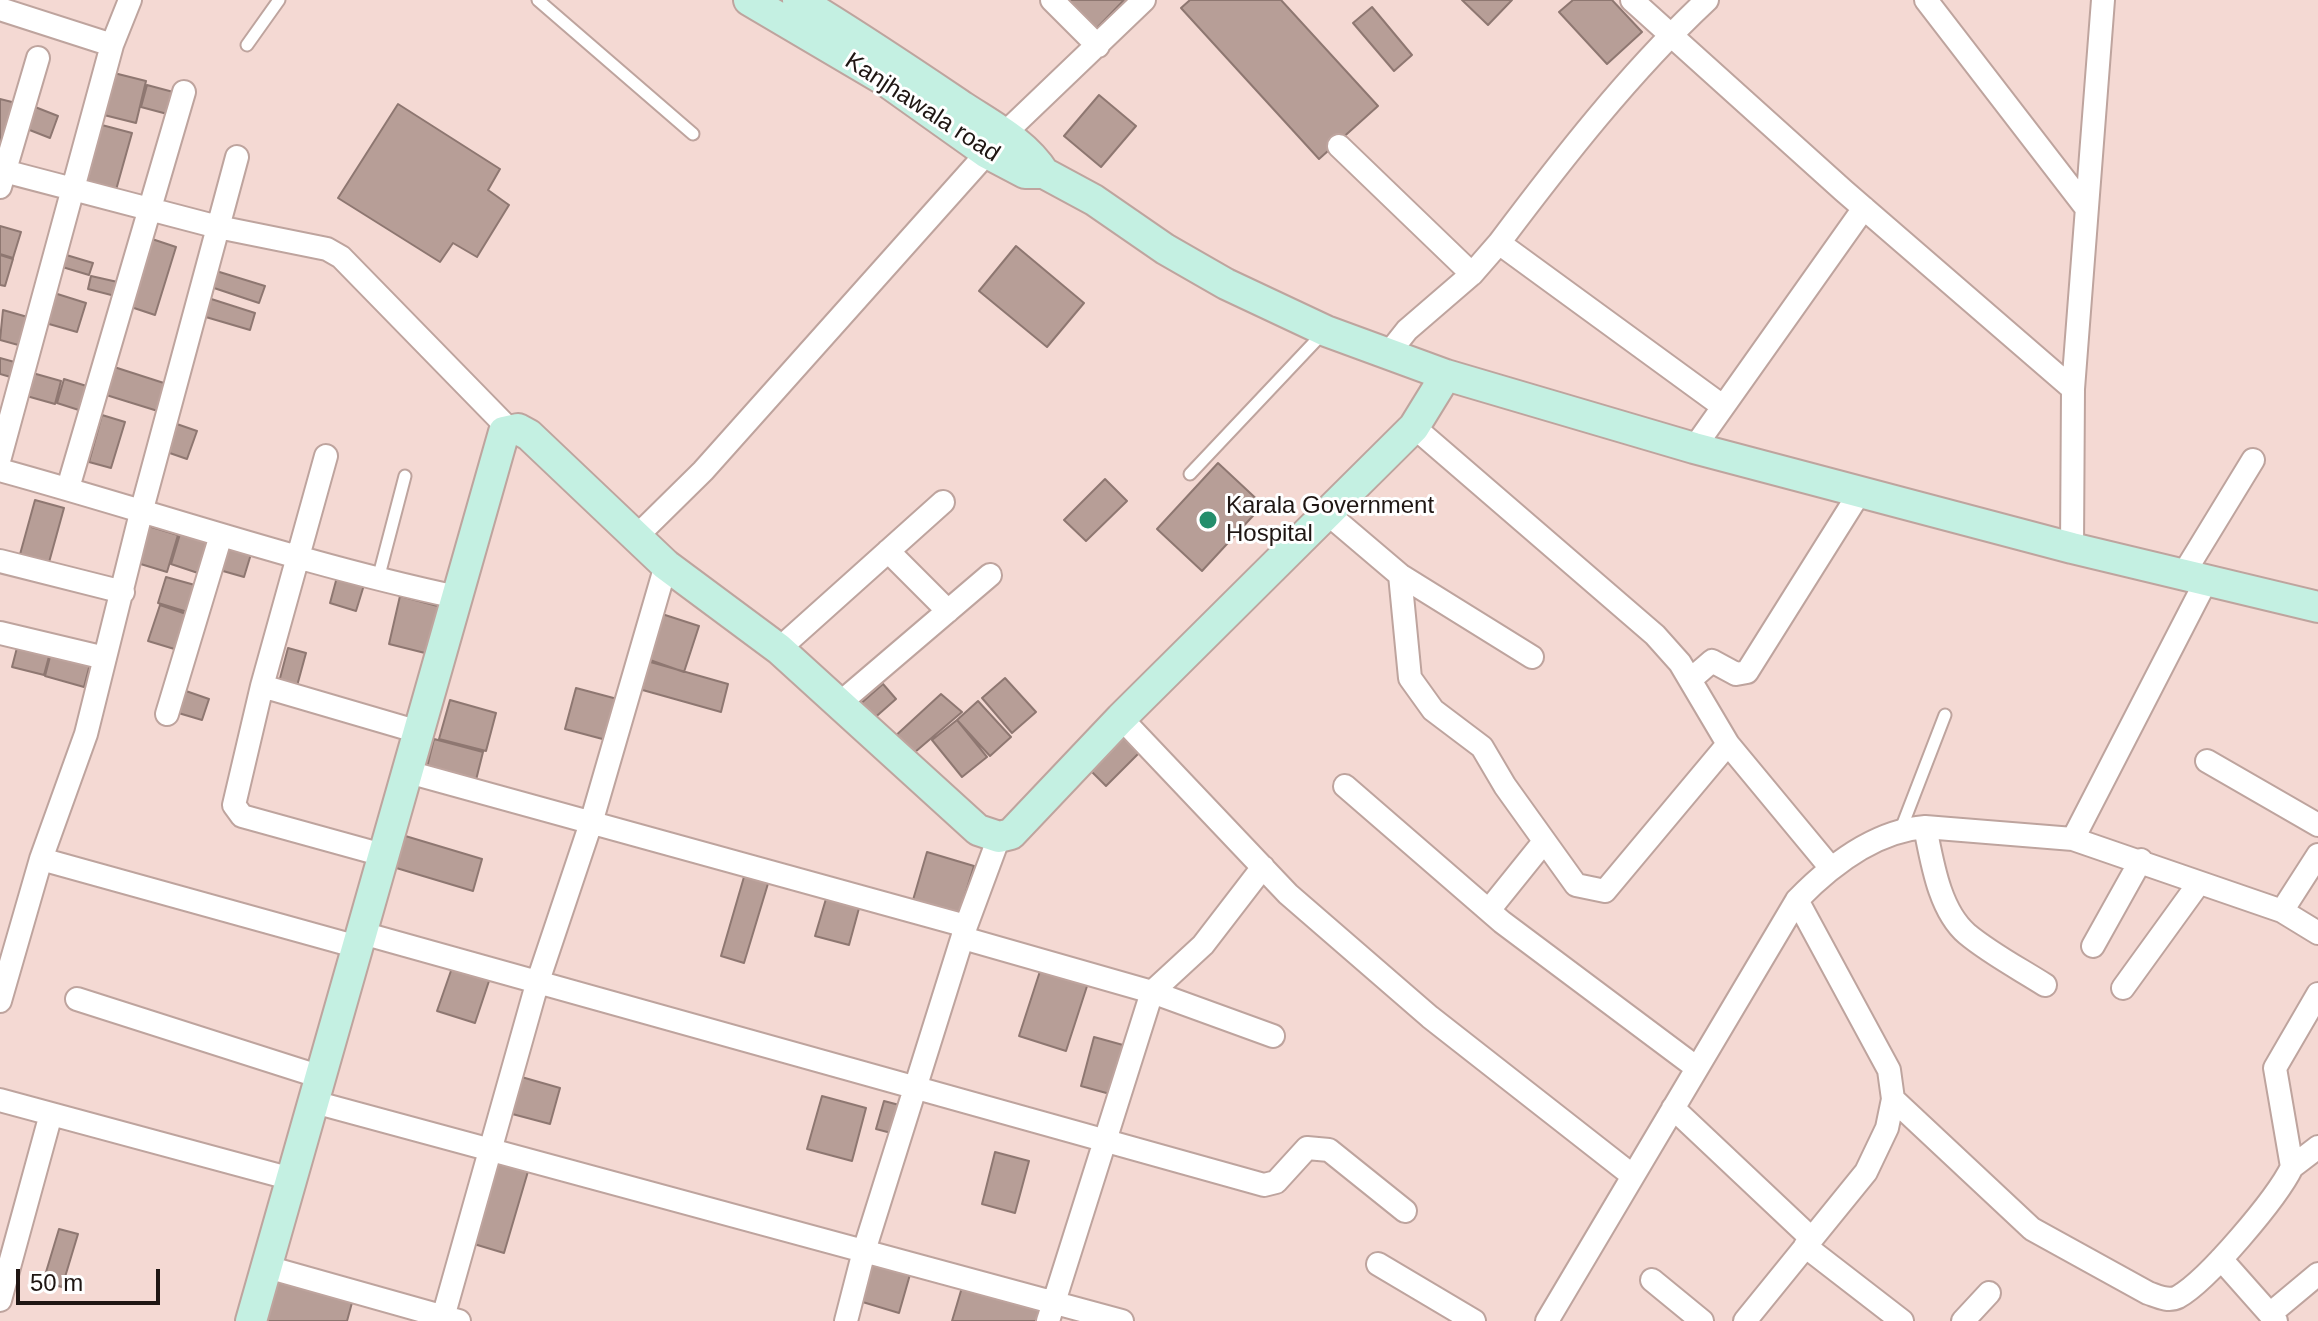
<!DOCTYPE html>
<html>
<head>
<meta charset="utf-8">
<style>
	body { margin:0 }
	#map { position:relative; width:2318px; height:1321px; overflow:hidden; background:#f4d9d3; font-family:Helvetica,sans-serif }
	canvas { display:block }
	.scale { position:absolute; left:16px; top:1269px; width:144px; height:36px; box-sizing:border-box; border:4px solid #1f1613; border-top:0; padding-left:10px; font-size:24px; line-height:28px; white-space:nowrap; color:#1f1613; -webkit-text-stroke:6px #fff; paint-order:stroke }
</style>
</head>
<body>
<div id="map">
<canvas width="2318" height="1321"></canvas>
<div class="scale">50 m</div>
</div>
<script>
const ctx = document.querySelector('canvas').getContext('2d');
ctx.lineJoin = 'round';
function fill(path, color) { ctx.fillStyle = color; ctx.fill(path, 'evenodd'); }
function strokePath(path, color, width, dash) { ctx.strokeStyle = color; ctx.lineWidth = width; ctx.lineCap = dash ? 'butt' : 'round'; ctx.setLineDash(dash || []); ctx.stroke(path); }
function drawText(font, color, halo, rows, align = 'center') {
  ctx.font = font + ' Helvetica,sans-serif'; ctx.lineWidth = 6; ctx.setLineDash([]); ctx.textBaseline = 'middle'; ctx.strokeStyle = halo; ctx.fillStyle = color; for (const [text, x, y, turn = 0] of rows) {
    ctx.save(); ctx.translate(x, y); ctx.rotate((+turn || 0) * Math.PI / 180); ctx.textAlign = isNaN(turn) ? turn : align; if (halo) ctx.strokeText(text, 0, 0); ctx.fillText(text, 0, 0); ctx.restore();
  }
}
const building = new Path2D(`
	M1064 0H1124L1095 30Z
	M1190 0H1281L1378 106 1319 159 1181 8Z
	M1462 0H1512L1488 25Z
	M1573 0H1612L1642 32 1607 64 1559 12Z
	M1372 7 1412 55 1394 71 1353 23Z
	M114 73 146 81 136 123 104 115Z
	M147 85 177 93 171 115 141 107Z
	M1099 95 1136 126 1101 167 1064 136Z
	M0 99 16 103 0 160Z
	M398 104 500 169 488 190 509 205 477 257 453 243 440 262 338 198Z
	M30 105 58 116 50 138 22 127Z
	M98 124 132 133 116 190 82 181Z
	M0 226 21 232 13 258 0 254Z
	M149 238 176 247 155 315 128 306Z
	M1016 246 1084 303 1047 347 979 291Z
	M63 254 93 263 89 275 59 266Z
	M0 255 13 259 5 286 0 285Z
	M213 270 265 286 259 303 208 286Z
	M91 276 122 283 119 297 88 289Z
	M51 292 86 303 77 332 42 322Z
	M205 297 255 313 250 330 199 315Z
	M3 310 31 318 22 346 0 340Z
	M0 358 18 363 14 378 0 374Z
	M111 366 170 385 161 412 103 394Z
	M29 372 61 381 55 404 23 395Z
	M64 379 93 388 85 412 57 403Z
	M102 415 125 422 111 468 89 462Z
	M171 422 197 431 187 459 161 450Z
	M1218 463 1263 505 1202 571 1157 529Z
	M1105 479 1127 501 1086 541 1064 520Z
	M35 500 64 508 48 566 19 558Z
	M145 525 178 535 167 572 134 562Z
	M180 534 213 544 204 575 171 564Z
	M223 546 251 554 244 577 216 569Z
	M166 577 202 587 194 614 158 603Z
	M337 577 364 585 356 611 330 603Z
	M400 596 445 608 433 655 389 644Z
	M160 605 192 616 181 651 148 641Z
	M662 614 699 626 684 672 647 659Z
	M19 640 51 649 44 675 12 667Z
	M288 648 306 653 297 686 279 682Z
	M52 649 91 660 84 687 45 676Z
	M647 661 728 684 721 712 639 689Z
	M1005 678 1036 712 1012 733 982 698Z
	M883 684 896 699 871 721 858 706Z
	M576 688 621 700 610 741 565 729Z
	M183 690 209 699 202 720 175 712Z
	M941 694 962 712 908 758 892 739Z
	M450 700 496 713 486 751 439 739Z
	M978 701 1011 737 990 756 957 720Z
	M957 720 987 757 962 777 932 740Z
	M1121 730 1142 750 1106 786 1086 766Z
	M434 739 483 752 475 784 426 771Z
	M402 835 482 859 473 891 393 867Z
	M927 852 974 866 959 914 913 900Z
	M746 870 770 877 744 963 721 956Z
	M828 892 861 901 849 945 815 936Z
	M453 965 490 978 475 1023 437 1011Z
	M1042 965 1089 980 1066 1051 1019 1036Z
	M1094 1037 1123 1045 1110 1094 1081 1086Z
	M511 1074 560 1088 550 1124 501 1111Z
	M822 1096 866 1108 852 1161 807 1149Z
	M884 1101 903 1106 895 1134 876 1129Z
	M995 1152 1029 1161 1015 1213 982 1204Z
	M490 1156 529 1168 504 1253 464 1241Z
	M59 1229 78 1234 62 1287 43 1282Z
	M869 1259 911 1271 899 1313 856 1300Z
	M269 1275 353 1299 347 1321H265Z
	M963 1284 1041 1307 1037 1321H952Z`);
fill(building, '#b79e97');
strokePath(building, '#8e7771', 2);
const lane = new Path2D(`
	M538 0 693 134
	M247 45 279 0
	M1190 474 1325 331
	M378 579 405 476
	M1901 829 1945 715`);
const street = new Path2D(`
	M1052 0 1098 46
	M1632 0 1844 191 2073 389
	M1707 0C1629 73 1563 158 1499 243L1721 405
	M1926 0 2084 205
	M0 9 112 45
	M1339 146 1472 274 1499 243
	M0 170 218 227 327 249 341 257 509 429
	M0 187 38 58
	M1388 354 1407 330 1472 274
	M1414 427 1655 635 1680 663 1728 744 1830 867
	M1694 448 1864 208
	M326 456 262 686 234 805 242 816 383 855
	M0 457 112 45 130 0
	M0 470C153 512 302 564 457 597
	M68 488 184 92
	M1327 513 1400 575 1532 657
	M637 536 703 471 1004 134 1144 0
	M2072 548 2073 389 2103 0
	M888 551 948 611
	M0 561 123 592
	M2184 573 2253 460
	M1400 575 1410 678 1433 710 1482 747 1505 786 1576 885 1605 891 1728 744
	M0 633 105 658
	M779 649 943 502
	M1690 680 1712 661 1736 674 1747 672 1860 492
	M262 686 419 732
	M840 703 990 575
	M167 714 221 535
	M1121 718 1288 894 1430 1017 1633 1176
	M2207 761 2318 825
	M408 772 966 926
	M1345 786 1502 922 1697 1068
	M1925 827C1932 861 1939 910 1967 934 1991 954 2020 969 2045 985
	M2073 839 2207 579
	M41 859 358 947
	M1489 910 1543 843
	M2282 911 2318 855
	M362 933 1264 1185 1276 1182 1307 1148 1329 1150 1405 1211
	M963 938 1152 992 1273 1036
	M2093 946 2141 860
	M2123 988 2199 883
	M77 999 321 1077
	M0 1001 41 859 86 734 142 509 237 157
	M1893 1099 2032 1229 2148 1293C2157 1296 2168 1302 2178 1297 2208 1280 2277 1198 2292 1167L2275 1068 2318 994
	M0 1100 292 1179
	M314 1102 1122 1321
	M1673 1108 1812 1239
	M2292 1167 2318 1147
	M1805 1246 1902 1321
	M2221 1259 2276 1321
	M1378 1264 1474 1321
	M267 1267 459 1321
	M1652 1280 1702 1321
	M0 1300 51 1114
	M2270 1314 2318 1274
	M442 1321 537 984 591 823 666 565
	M846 1321 864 1251 966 926 999 837
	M1048 1321 1152 992 1203 945 1263 867
	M1547 1321 1797 900C1831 865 1875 831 1925 827L2073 839 2282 911 2318 933
	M1745 1321 1866 1172 1887 1128 1893 1099 1889 1070 1797 900
	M1963 1321 1989 1293`);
const secondary = new Path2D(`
	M749 0 883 79 987 153 1025 173H1044L1094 200 1165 249 1226 284 1326 331 1446 375 1694 448 2072 548 2318 607
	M798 0C855 34 908 70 963 107 992 126 1025 143 1044 173
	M251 1321 504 432 518 429 529 435 666 565 779 649 978 830 999 837 1011 834 1121 718 1414 427 1446 375`);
strokePath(lane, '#bea49e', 15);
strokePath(street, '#bea49e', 26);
strokePath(secondary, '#bea49e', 34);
strokePath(lane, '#fff', 11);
strokePath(street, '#fff', 22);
strokePath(secondary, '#c4f0e2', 30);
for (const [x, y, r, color] of [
	[1208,520,10,"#248e6b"]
]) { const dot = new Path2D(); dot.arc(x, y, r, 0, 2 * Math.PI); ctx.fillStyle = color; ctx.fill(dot); strokePath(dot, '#fff', 3); }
drawText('24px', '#1f1613', '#fff', [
	["Kanjhawala road",922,108,33]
]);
drawText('24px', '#1f1613', '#fff', [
	["Karala Government",1226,506],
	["Hospital",1226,534]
], 'left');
</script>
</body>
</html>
